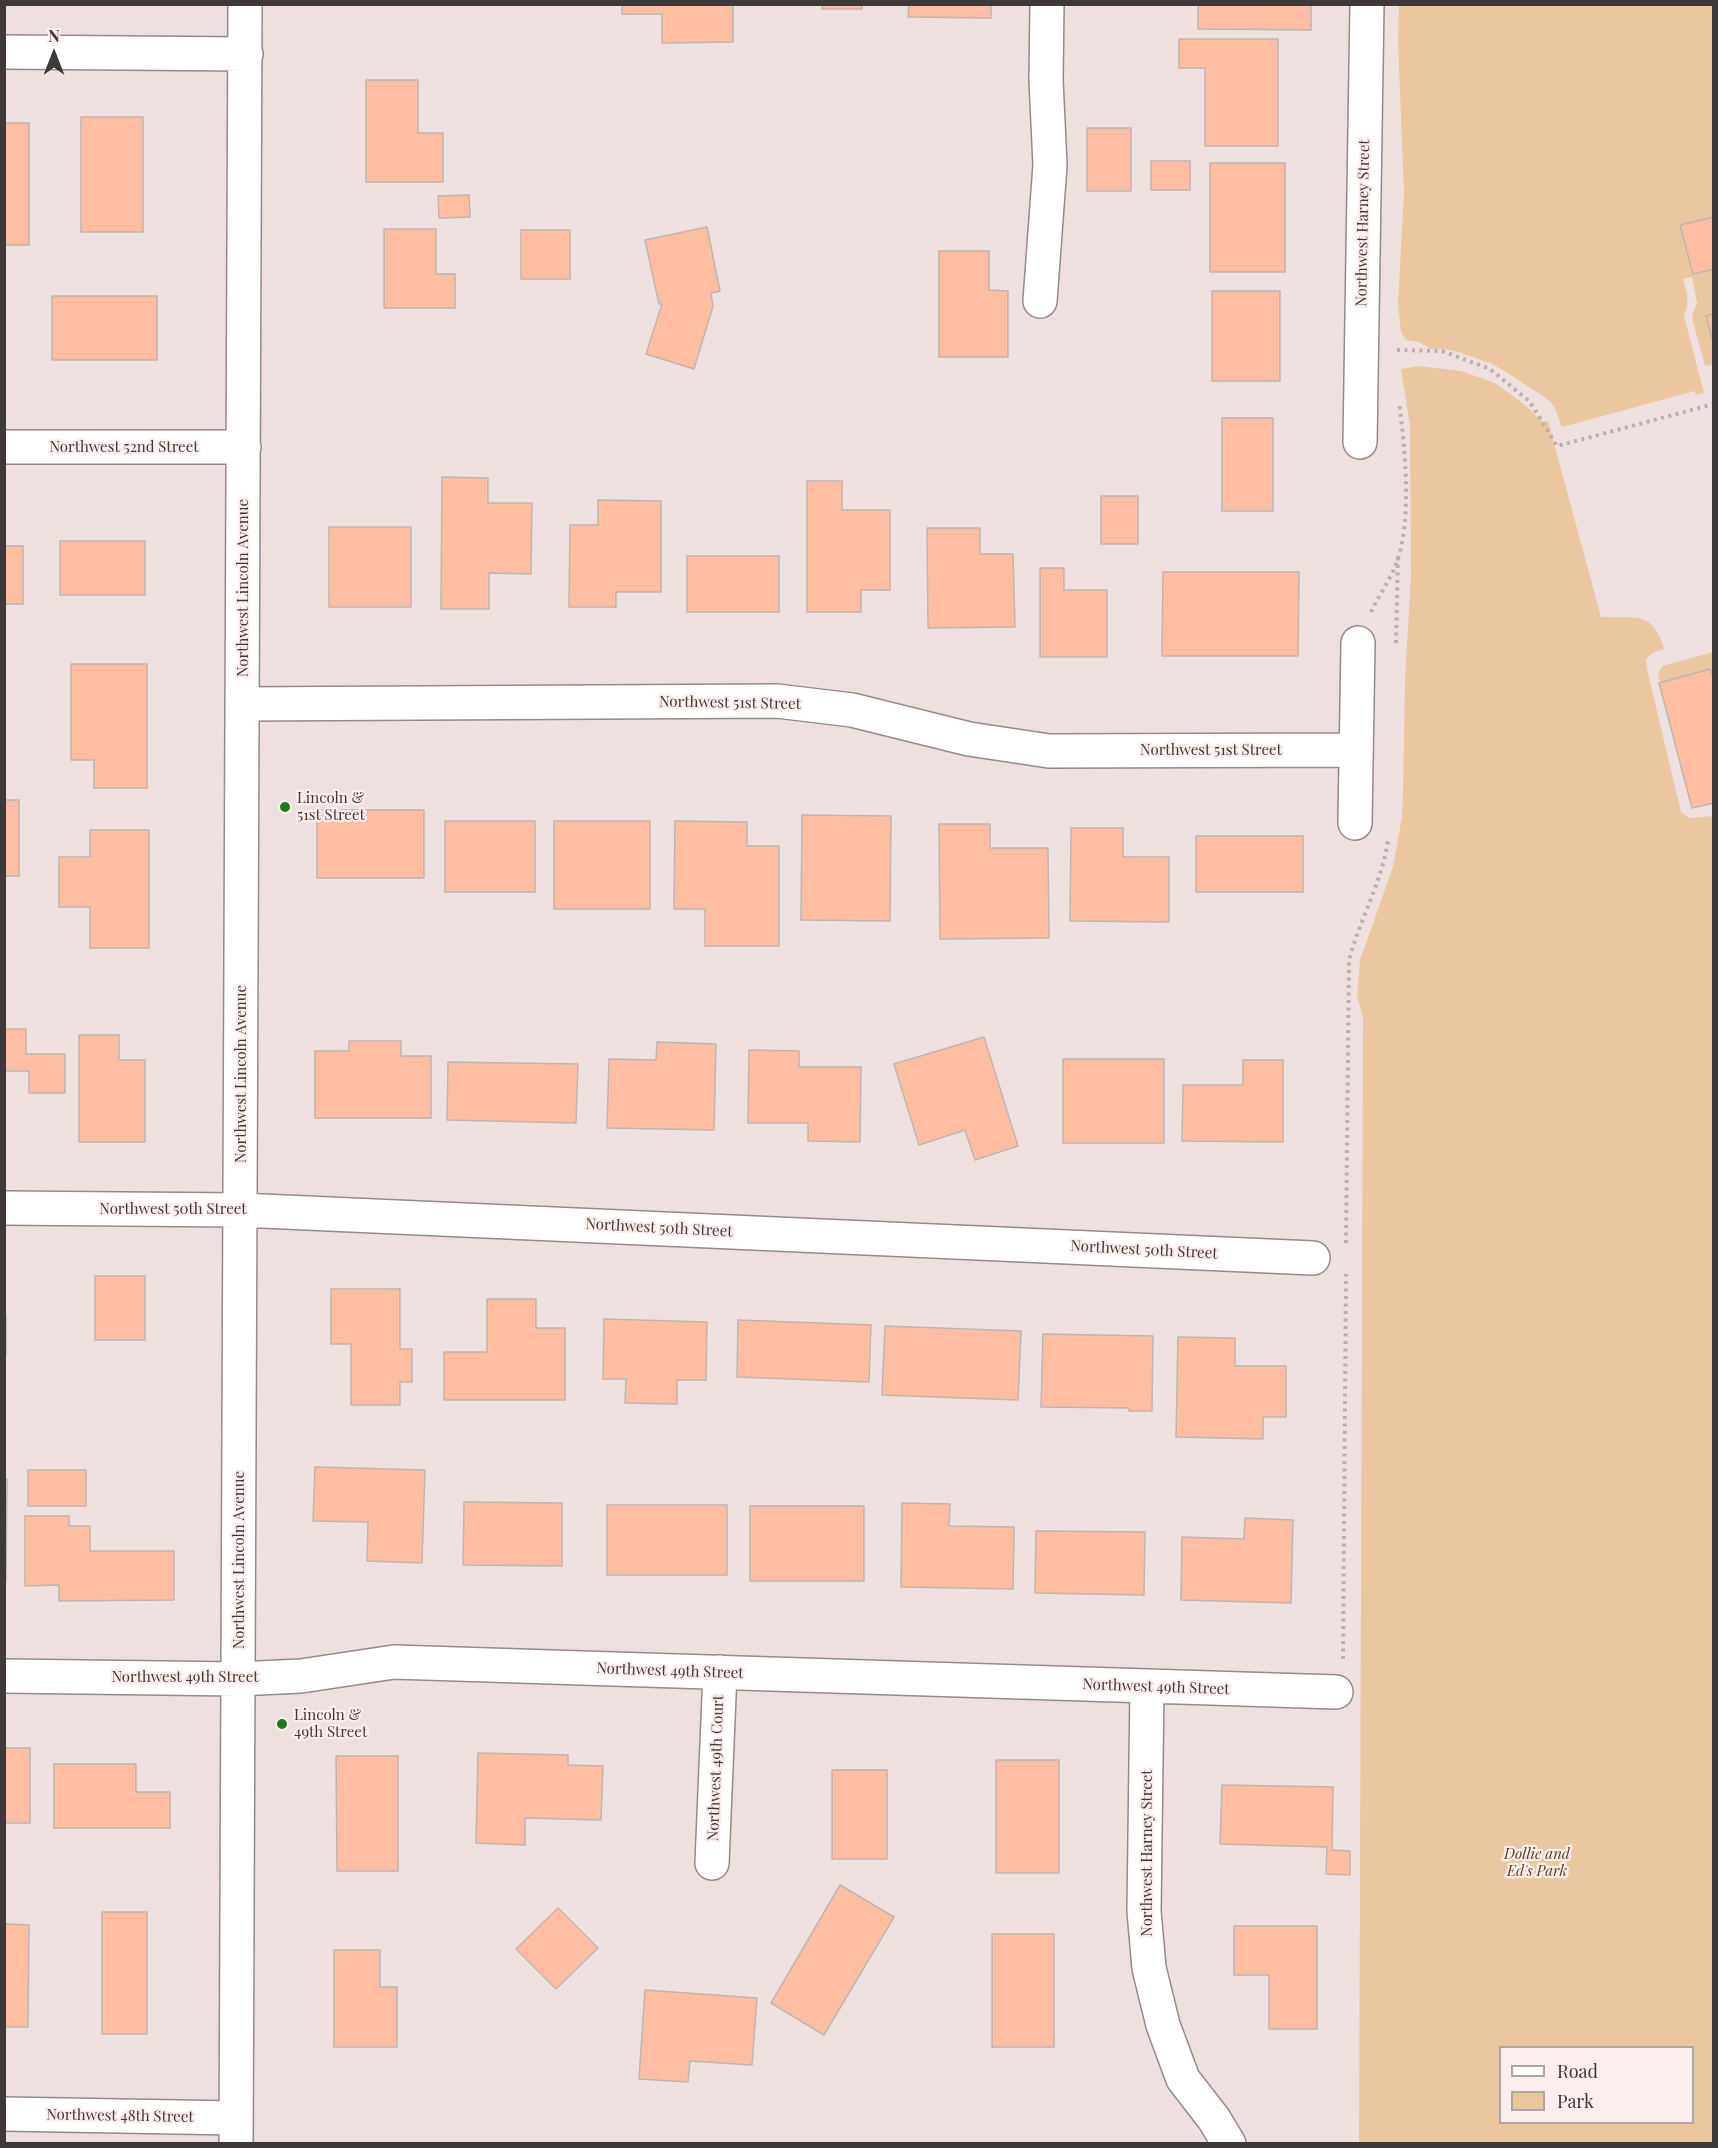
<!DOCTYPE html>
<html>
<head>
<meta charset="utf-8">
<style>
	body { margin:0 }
	#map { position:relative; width:1718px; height:2148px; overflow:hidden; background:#efe0e0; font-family:"Playfair Display",serif }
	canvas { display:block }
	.frame { position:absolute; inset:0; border:6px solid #3e3838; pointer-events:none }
	.legend { position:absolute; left:1499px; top:2046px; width:195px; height:78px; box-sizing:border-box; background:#fceeed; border:2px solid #b0a5a5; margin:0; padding:8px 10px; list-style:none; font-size:18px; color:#3e3838 }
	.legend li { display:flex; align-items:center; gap:12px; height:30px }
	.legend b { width:30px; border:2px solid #b0a5a5 }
	.north { position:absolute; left:24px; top:24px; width:60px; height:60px; -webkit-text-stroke:4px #fceeed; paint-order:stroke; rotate:0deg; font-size:16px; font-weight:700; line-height:24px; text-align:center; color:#3e3838 }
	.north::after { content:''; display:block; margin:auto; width:21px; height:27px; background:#3e3838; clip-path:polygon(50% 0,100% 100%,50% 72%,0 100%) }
</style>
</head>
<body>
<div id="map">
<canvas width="1718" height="2148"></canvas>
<div class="frame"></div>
<ul class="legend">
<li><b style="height:8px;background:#fff"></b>Road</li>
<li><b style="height:16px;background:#eac79f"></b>Park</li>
</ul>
<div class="north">N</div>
</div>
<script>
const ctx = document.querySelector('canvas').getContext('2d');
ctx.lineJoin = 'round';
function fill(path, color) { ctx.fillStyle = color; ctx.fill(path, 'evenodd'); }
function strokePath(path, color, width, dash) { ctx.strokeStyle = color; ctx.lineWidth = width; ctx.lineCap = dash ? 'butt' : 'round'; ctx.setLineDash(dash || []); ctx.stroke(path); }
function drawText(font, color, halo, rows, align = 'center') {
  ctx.font = font + ' "Playfair Display",serif'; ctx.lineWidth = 4.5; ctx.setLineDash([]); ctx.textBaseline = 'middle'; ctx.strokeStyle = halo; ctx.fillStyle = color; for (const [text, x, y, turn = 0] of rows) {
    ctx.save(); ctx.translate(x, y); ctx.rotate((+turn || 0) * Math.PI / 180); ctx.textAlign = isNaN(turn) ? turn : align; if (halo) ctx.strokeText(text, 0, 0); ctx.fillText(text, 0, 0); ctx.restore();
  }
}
fill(new Path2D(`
	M1399 5H1713L1714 314 1706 316 1713 346V364L1705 366 1693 322 1692 316 1697 303 1692 277 1683 279C1687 293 1690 302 1684 316L1704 393 1696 395 1695 391 1562 427 1554 406 1546 398 1506 372 1490 363 1458 352 1444 349H1431L1419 342 1406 340 1401 332 1398 304 1404 192 1398 42Z
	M1418 366 1461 371 1495 383 1525 405 1543 422 1548 421 1601 617C1634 619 1653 609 1664 649L1654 652 1646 659 1647 669 1681 812 1689 818 1713 816V2143H1359L1363 1017 1357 996 1360 960 1393 867 1402 817 1403 795 1405 679 1411 575 1410 426 1401 369ZM1500 2048H1692V2122H1500Z
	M1713 652V678L1710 669 1660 682 1658 674 1662 666Z`), '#eac79f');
const building = new Path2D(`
	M622 4H733V42L662 43V14H622Z
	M822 4H862V9H822Z
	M909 4H991V18L908 17Z
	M1198 4H1311V30L1198 29Z
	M1179 39H1278V146H1205V68H1179Z
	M366 80H418V133H443V182H366Z
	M81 117H143V232H81Z
	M4 123H29V245H4Z
	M1087 128H1131V191H1087Z
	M1151 161H1190V190H1151Z
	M1210 163H1285V272H1210Z
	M469 195 470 217 439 218 438 196Z
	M1714 217V269L1693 274 1680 225Z
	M707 227 720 291 711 293 713 306 694 369 646 354 662 304H659L645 240Z
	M384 229H436V274H455V308H384Z
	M521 230H570V279H521Z
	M939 251H989V290L1008 291V357H939Z
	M1212 291H1280V381H1212Z
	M52 296H157V360H52Z
	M1714 314V346L1706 316Z
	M1222 418H1273V511H1222Z
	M442 477 488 478V503H532L531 574 489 573V609H441Z
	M807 481H842V510H890V590H861V612H807Z
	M1101 496H1138V544H1101Z
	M598 500 661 501V592H616V607H569L570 525H598Z
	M329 527H411V607H329Z
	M927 528H980V554H1013L1015 627 928 628Z
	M60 541H145V595H60Z
	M4 546H23V604H4Z
	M687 556H779V612H687Z
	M1040 568H1064V590H1107V657H1040Z
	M1163 572H1299L1298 656H1162Z
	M71 664H147V788H94V760H71Z
	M1710 669 1714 678V803L1692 808 1659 683Z
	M4 800H19V876H4Z
	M317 810H424V878H317Z
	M802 815 891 816 890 921 801 920Z
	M445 821H535V892H445Z
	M554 821H650V909H554Z
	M675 821 747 822V846H779V946H705V909H674Z
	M939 824H990V848H1048L1049 938 940 939Z
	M1071 828H1123V857H1169V922L1070 921Z
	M90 830H149V948H90V907H59V857H90Z
	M1196 836H1303V892H1196Z
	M4 1029H26V1054H65V1093H29V1071H4Z
	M79 1035H119V1060H145V1142H79Z
	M984 1037 1018 1146 975 1160 965 1130 919 1145 894 1064Z
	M349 1041H401V1056H431V1118H315V1051H349Z
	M657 1042 716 1044 714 1130 607 1128 609 1059 656 1060Z
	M749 1050 799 1051V1067H861L860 1142 808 1141V1123H748Z
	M1063 1059H1164V1143H1063Z
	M1243 1060H1283V1142L1182 1141 1183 1085H1243Z
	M448 1062 578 1064 576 1123 447 1120Z
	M95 1276H145V1340H95Z
	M331 1289H400V1349H412V1382H400V1405H351V1344H331Z
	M487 1299H536V1328H565V1400H444V1352H487Z
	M4 1314H6V1355H4Z
	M604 1319 707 1322 706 1380H677V1404L625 1403 626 1379H603Z
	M738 1320 871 1325 869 1382 737 1377Z
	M885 1326 1021 1331 1018 1400 882 1395Z
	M1043 1334 1153 1336 1152 1411H1129V1408L1041 1407Z
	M1178 1337 1235 1338V1366H1286V1417H1263V1439L1176 1437Z
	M315 1467 425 1470 422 1563 367 1561 368 1522 313 1521Z
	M28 1470H86V1506H28Z
	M4 1479H7L6 1582H4Z
	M464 1502 562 1503V1566L463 1565Z
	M902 1503 950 1504 949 1526 1014 1527 1013 1589 901 1587Z
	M607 1505H727V1575H607Z
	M750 1506H864V1581H750Z
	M25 1516H69V1526H90V1551H174V1600L59 1601V1585L25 1586Z
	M1245 1518 1293 1520 1291 1603 1181 1600 1182 1537 1244 1539Z
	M1036 1531 1145 1532 1144 1595 1035 1593Z
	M4 1748H30V1823H4Z
	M478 1753 568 1755V1765L603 1766 601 1820 525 1818V1845L476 1843Z
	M336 1756H398V1871H337Z
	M996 1760H1059V1873H996Z
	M54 1764H136V1792H170V1828H54Z
	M832 1770H887V1859H832Z
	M1222 1785 1333 1787 1332 1850 1350 1851V1875L1326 1874 1327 1847 1220 1844Z
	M840 1885 894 1917 824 2035 771 2003Z
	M558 1908 598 1948 556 1989 516 1949Z
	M102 1912H147V2034H102Z
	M4 1924 29 1925 28 2027H4Z
	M1234 1926H1317V2029H1269V1975H1234Z
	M992 1934H1054V2047H992Z
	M334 1950H380V1987H397V2047H334Z
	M645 1990 757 1998 752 2065 690 2061 688 2082 639 2079Z`);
fill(building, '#ffbea1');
strokePath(building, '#c0b4ae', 1.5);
const minor = new Path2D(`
	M4 52 246 54
	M1040 301 1050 165 1046 80 1047 4
	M1360 442 1367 4
	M4 447H244
	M243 704 777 701 852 710 969 739 1049 751 1356 750
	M1355 823 1358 643
	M4 1208 240 1210 1313 1258
	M4 1676 238 1679 301 1676 394 1662 1336 1692
	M1147 1687 1144 1911 1149 1968 1163 2025 1183 2079 1214 2119 1229 2144
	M712 1863 720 1672
	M4 2114 236 2118
	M236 2144 245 4`);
strokePath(minor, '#968988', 36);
strokePath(new Path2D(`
	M1397 350 1442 351 1490 369 1530 402 1557 446 1714 404
	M1371 612C1378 597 1388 583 1395 567 1413 524 1405 448 1399 402
	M1396 643 1398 555
	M1346 1243 1349 960C1360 919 1382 882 1388 840
	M1343 1659 1346 1274`), '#b9adad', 4, [3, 4.5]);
strokePath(minor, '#fff', 33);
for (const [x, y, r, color] of [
	[285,807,6,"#247722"],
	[282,1724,6,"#247722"]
]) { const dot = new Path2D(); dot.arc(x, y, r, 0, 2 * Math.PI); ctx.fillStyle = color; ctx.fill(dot); strokePath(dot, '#fceeed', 2); }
drawText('15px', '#3e3838', '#fceeed', [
	["Northwest Harney Street",1363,223,-89],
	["Northwest 52nd Street",124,447],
	["Northwest Lincoln Avenue",243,588,-90],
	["Northwest 51st Street",730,703,1],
	["Northwest 51st Street",1211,750],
	["Northwest Lincoln Avenue",241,1074,-90],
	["Northwest 50th Street",173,1209],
	["Northwest 50th Street",659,1228,3],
	["Northwest 50th Street",1144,1250,3],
	["Northwest Lincoln Avenue",239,1560,-90],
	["Northwest 49th Street",670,1671,2],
	["Northwest 49th Street",185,1677],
	["Northwest 49th Street",1156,1687,2],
	["Northwest 49th Court",716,1768,-88],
	["Northwest Harney Street",1147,1853,-90],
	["Northwest 48th Street",120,2116,1]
]);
drawText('15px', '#3e3838', '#fceeed', [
	["Lincoln &",297,798],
	["51st Street",297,815],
	["Lincoln &",294,1715],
	["49th Street",294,1732]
], 'left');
drawText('italic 15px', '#5d3e17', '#fceeed', [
	["Dollie and",1537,1854],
	["Ed's Park",1537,1871]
]);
</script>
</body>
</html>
